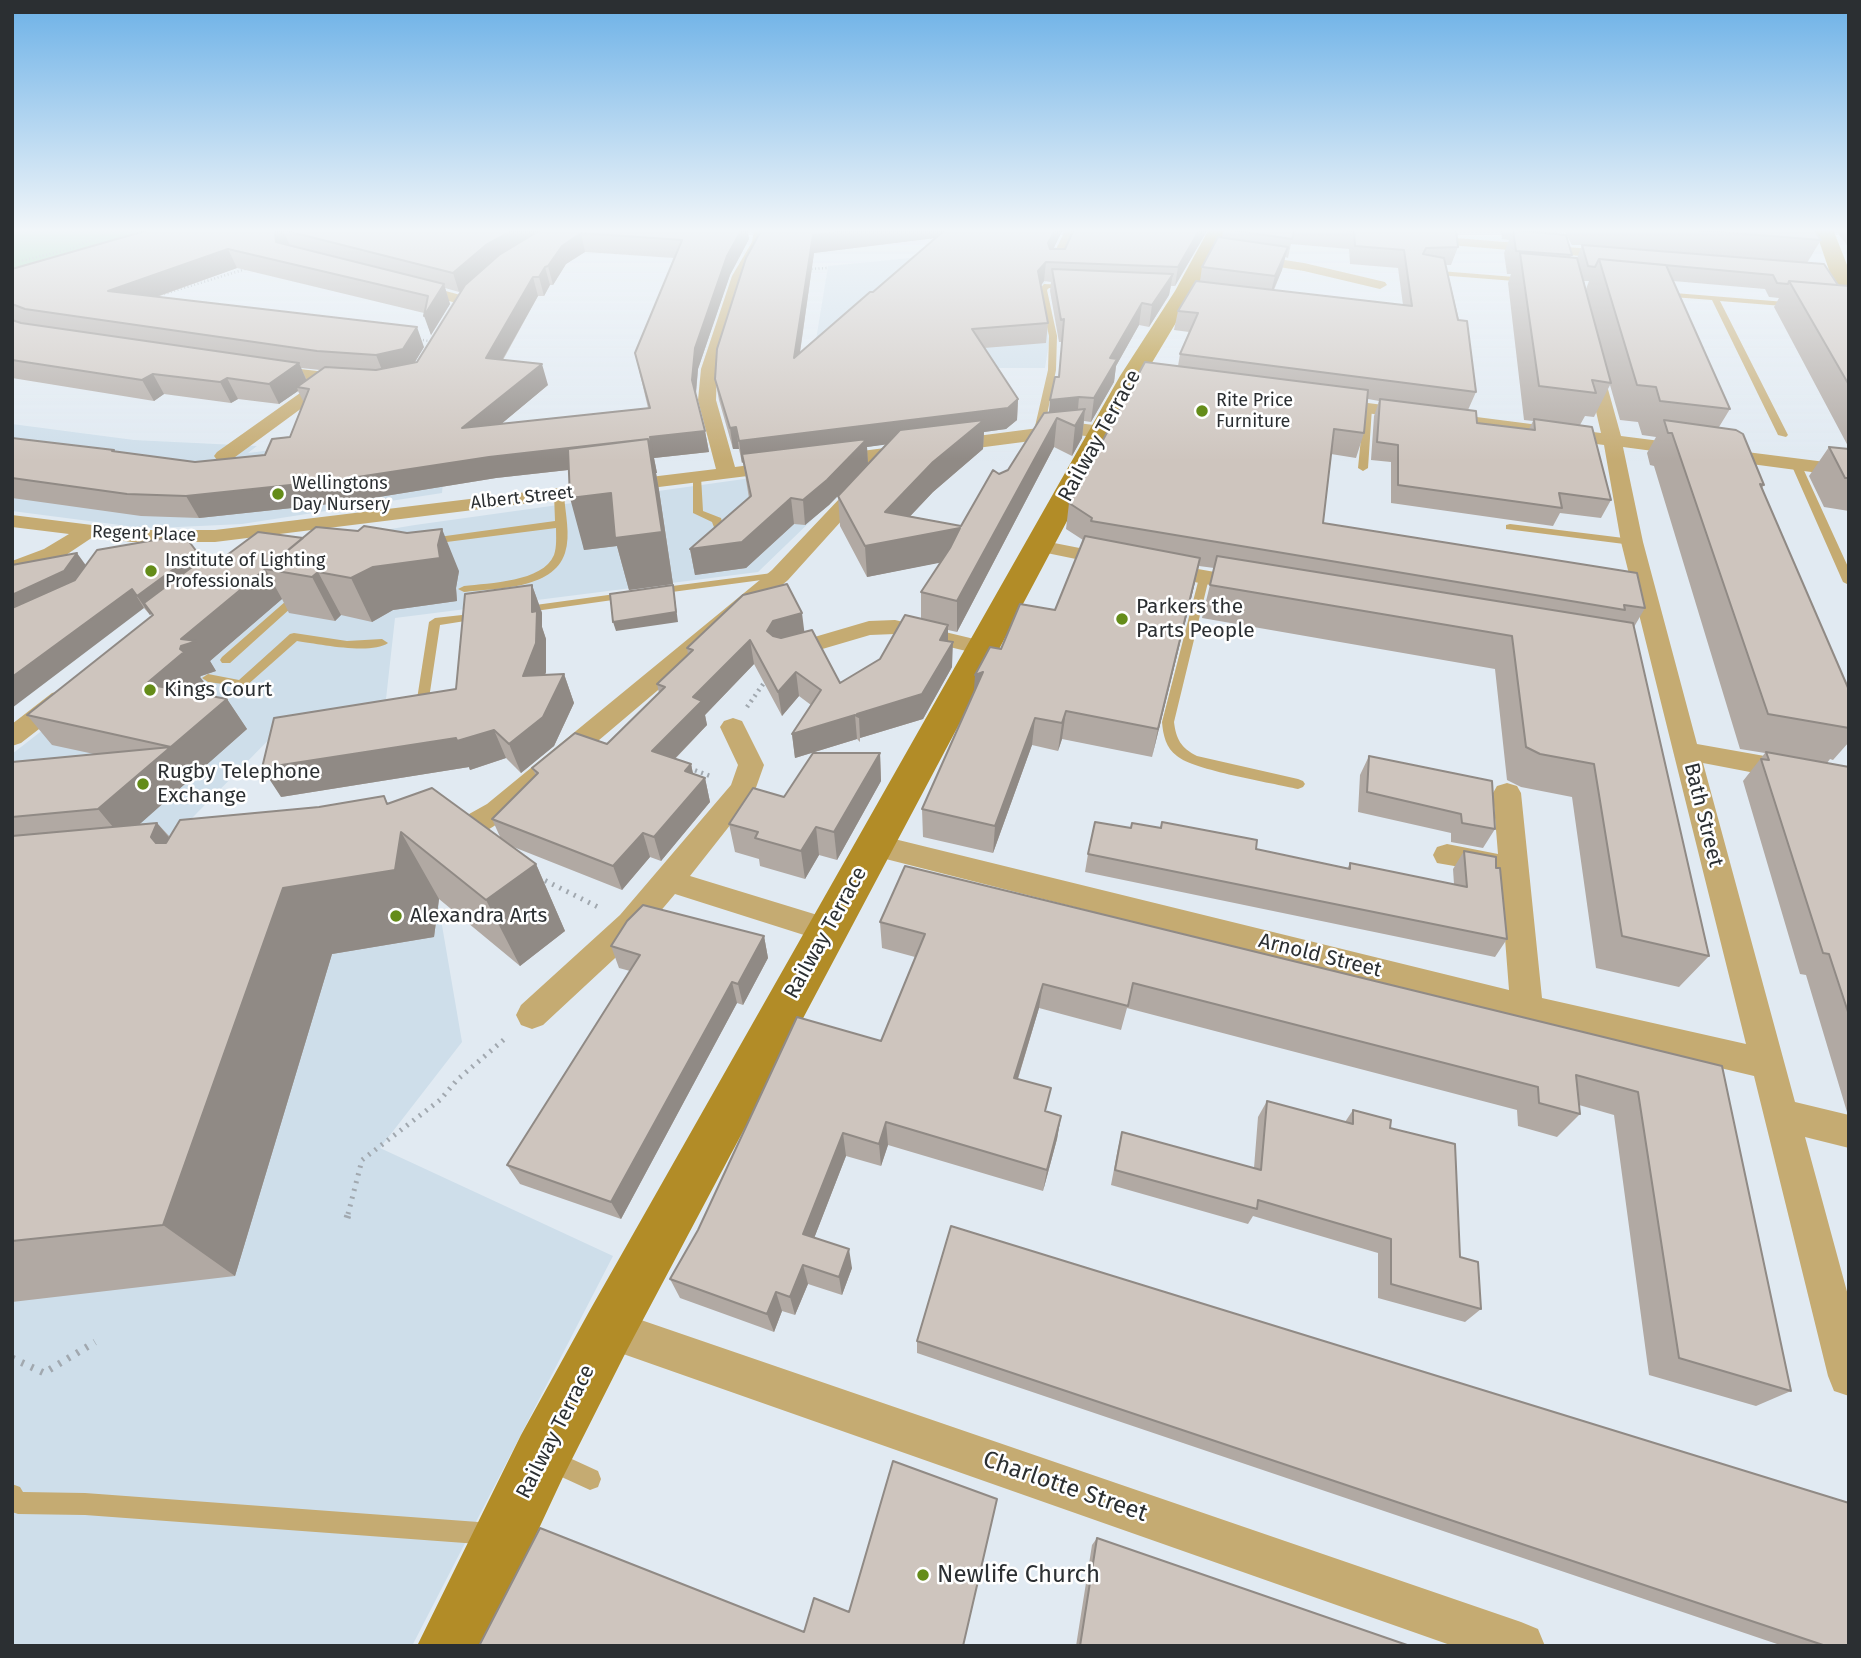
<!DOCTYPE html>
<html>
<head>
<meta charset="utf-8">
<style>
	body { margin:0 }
	#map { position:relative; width:1861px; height:1658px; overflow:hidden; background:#e1eaf2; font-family:"Fira Sans",sans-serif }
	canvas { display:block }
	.frame { position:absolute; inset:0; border:14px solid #2b2f32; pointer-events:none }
</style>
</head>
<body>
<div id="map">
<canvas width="1861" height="1658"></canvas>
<div class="frame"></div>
</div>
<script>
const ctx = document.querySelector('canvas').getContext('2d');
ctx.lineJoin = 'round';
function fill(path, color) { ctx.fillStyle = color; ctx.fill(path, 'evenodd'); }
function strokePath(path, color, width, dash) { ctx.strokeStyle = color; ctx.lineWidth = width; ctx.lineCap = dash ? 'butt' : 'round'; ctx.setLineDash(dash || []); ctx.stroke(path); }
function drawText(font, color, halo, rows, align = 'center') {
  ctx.font = font + ' "Fira Sans",sans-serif'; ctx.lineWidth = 5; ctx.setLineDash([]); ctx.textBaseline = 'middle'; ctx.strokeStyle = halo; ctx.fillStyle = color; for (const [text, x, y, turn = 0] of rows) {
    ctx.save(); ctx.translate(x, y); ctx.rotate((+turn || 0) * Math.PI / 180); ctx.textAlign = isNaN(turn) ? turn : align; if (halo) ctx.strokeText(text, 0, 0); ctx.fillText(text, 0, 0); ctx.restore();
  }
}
fill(new Path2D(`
	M1054 244 1061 257 1044 285 1049 343 1045 368H984L813 358 828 266Z
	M12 424 134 440 257 446 248 453 439 429 444 472 442 493 242 524 178 527 143 528 12 511Z
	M873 461 758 572 395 618 385 708 289 719 150 861 12 875V754L276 548 415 525Z
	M369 874 438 902 462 1042 380 1148 613 1256 412 1646H12V911Z`), '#cedeea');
fill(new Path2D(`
	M12 229H163L12 272Z`), '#96d1a4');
strokePath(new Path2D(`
	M12 263 71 249 114 229
	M808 269 828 268
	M164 294 249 268
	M416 339 435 342`), '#a1a8af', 2.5, [1, 2.5]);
strokePath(new Path2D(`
	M747 707 766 680
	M689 768 713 777`), '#a1a8af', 4.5, [2, 4.5]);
strokePath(new Path2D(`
	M538 877 602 909
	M348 1214 362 1160 440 1100 457 1080 508 1036`), '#a1a8af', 5, [2, 6]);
strokePath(new Path2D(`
	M347 1218 349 1212
	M12 1358 44 1373 95 1342`), '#a1a8af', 7, [2.5, 8]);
fill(new Path2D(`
	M1428 270 1527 278 1531 280 1527 282 1425 274 1424 272Z
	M1044 284 1070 285 1074 287 1070 289 1049 288 1047 290 1057 336 1056 370 1043 435 1038 438 1033 435 1048 370 1049 336 1039 290Z
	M1662 292 1798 303 1799 305 1795 307 1720 301 1788 435 1786 437 1778 435 1712 300 1659 296V292Z
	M1368 405 1372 408 1368 468 1363 471 1358 468 1364 408Z
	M1793 462 1801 464 1849 569V585L1843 582 1791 464Z
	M693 475 701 477 703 511 721 518 724 528 723 530H715L712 522 693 513Z
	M559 491 564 494C565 513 571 535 565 553 553 590 495 588 464 592L458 589 464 586C489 583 543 582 554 555 557 547 556 536 556 528L431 544 426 541 431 538 555 521 554 494Z
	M1510 524 1632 539 1637 542 1632 545 1506 529V525Z
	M780 572 785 575 784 577 657 594 651 591 657 588Z
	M1204 575 1209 578 1174 722C1176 739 1181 748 1197 756L1298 779 1303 781 1305 784 1303 787 1298 789C1272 783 1193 770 1177 756 1166 748 1163 735 1162 722L1199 578Z
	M630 592 634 593V597L521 613 515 610 521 607Z
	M298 593 302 594V598L230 663H222L220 660 222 657 294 594Z
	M480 613 484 614V618L440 625 427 712 425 715H417L415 712 429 622 435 618Z
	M294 633 347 641 382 639 388 643C371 655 318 644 297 641L245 687 208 682 202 678 208 674 239 680 290 634Z
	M550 1449 598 1471 601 1479 598 1487 590 1490 542 1468 539 1460 542 1452Z
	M12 1484 20 1487 23 1492 85 1493 492 1523 500 1526 503 1534 500 1542 492 1545 85 1515 18 1514 12 1512Z`), '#c5ab72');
fill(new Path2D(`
	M754 229H768L766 242 746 276 717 369 716 400 735 467 781 461 788 463 791 467 788 471 215 542H132L93 537 60 559 12 574V561L44 549 69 534 12 527V515L132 530H215L716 469 698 400 701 369 732 276 752 242Z
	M1066 229H1080L1061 266H1051L1049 263Z
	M1419 235 1616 251 1623 255 1616 259 1414 242V236Z
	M1246 254 1304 263 1385 282 1387 285 1380 289 1304 271 1241 261V255Z
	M412 282 468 297 471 300 463 305 407 289 405 286Z
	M1593 359 1601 364 1621 436 1849 465V477L1623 447 1643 542 1697 744 1849 771V791L1703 763 1795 1102 1849 1115V1148L1805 1137 1849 1299V1396L1834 1391 1828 1376 1754 1076 1527 1022 874 856 864 853 860 845 864 837 874 834 1509 990 1500 874 1437 863 1433 855 1437 847 1447 844 1498 854 1493 793 1497 786 1507 783 1517 786 1521 793 1542 998 1746 1044 1621 542 1604 445 1329 408 1320 403 1329 398 1601 433 1585 364Z
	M266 365 351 375 360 380 351 385 336 383 231 460H217L214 456 217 452 317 381 260 374 258 370Z
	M1077 423 1103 426 1112 432 1103 438 1077 435 831 467 821 461 831 455Z
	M865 477 875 483 872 487 788 580 507 818C487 829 460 853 437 846L433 839 437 832 487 804 772 570 858 479Z
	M1039 540 1115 555 1123 556 1126 561 1123 566 1115 567 1032 550 1028 546 1032 542Z
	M1158 562 1249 578 1257 580 1260 585 1257 590 1249 592 1150 574 1147 569 1150 564Z
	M895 620 991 643 995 648 991 653 983 655 895 634 870 635 785 660 777 658 773 653 777 648 869 621Z
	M61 691 70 693 73 699 70 705 21 743 12 746V724L52 693Z
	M733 718 742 721 764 765 753 796 690 876 837 921 841 930 837 939 826 942 675 894 642 933 543 1025 532 1029 521 1025 516 1015 521 1005 620 915 731 785 738 765 720 727 724 721Z
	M609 1309 1521 1622 1538 1629 1545 1646H1453L609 1349 595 1343 589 1329 595 1315Z`), '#c5ab72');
fill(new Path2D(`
	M1209 229H1227L1195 291 1144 376 628 1348 563 1477 484 1646H417L521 1435 590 1310 1120 376 1175 291Z
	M1815 229H1833L1849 270V292L1842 290 1830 273Z`), '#b28c27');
fill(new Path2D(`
	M152 229H742L749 239 730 275 698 369 696 395 705 431 709 452 654 458 657 473H656L659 490 673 584 629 590 617 546 584 550 568 470 496 478 348 502 199 518 141 516 12 498V438L195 462 265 455 290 437 304 403 298 391 279 404 238 399 231 403 164 394 154 401 12 378V269ZM585 252 674 258 635 353 648 408 501 424 548 385 503 360 538 296H544L550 285H553L566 264ZM237 268 424 313 431 335 450 304 445 288 459 292 463 289 417 362H415L424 347 157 297ZM301 368 320 370 307 380Z
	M762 229H1063L1053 249H1065L1208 229 1175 286H1171L1169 295 1149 327 1139 325 1116 366 1114 382 1091 422 1084 421 1082 438 1072 456 1054 447 957 632 948 630V641L952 667 923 719 860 738V742L857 739 795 758 792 734 811 705 799 696 782 716 754 664 705 715 707 725 675 759 691 764 693 774 705 778 710 802 661 861 650 857 622 890 511 846 536 864 565 931 520 966 439 899 434 937 332 954 235 1276 12 1302V762L94 754 52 745 27 715 153 616 151 614 150 615 144 608 86 565 197 552 202 560 211 567 459 571 456 588 457 601 393 610 372 622 341 615 335 621 289 613 282 599 210 661 216 671 201 676 200 677 204 682 192 693 227 699 247 729 139 824 157 823 170 837 319 807 384 796 388 804 501 839 492 819 536 776 532 768 607 744 659 693 657 684 688 655 687 648 805 632 840 683 880 659 921 619V592L941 562 867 577 840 526 838 496 829 505 805 525 794 524 746 568 695 575 690 549 749 498 743 462 742 463 739 449H733L719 400 715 379ZM936 238 873 292 800 353 814 253ZM1044 281 1051 282 1050 291 1059 342H1062L1059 377 1049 412 1008 470 999 474 961 526 910 516 933 492 983 449 984 432 1006 429 1017 420 1018 399 984 348 1046 343 1048 323 1041 286ZM886 444 868 463 867 447Z
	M1224 229H1450L1458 247 1451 265H1446L1476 392 1468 410 1477 423 1529 429 1533 421 1524 420 1508 283 1511 274H1507L1504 253 1509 240 1502 239 1501 229H1557L1555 234 1572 255 1571 257 1577 258 1582 245H1572L1563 229H1813L1821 240 1807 263 1838 285 1849 286V448L1774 307 1779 298 1769 297 1765 289 1673 281 1730 409 1719 427 1764 485 1762 488 1849 728V742L1833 760 1830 759 1827 763 1849 767V1113L1847 1112 1806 975 1800 974 1743 781 1765 753 1740 749 1654 466 1650 465 1647 453 1656 437 1642 435 1638 422 1620 420 1610 385 1594 417 1585 416 1580 425 1611 500 1601 518 1560 513 1553 526 1391 503V462L1371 460 1374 416 1379 401 1368 399 1364 433 1356 458 1331 454 1323 523 1645 608 1634 627 1709 956 1679 987 1596 968 1572 797 1521 787 1507 780 1495 669 1202 618 1214 568 1199 566 1152 757 1062 739 1058 751 1032 745 993 853 923 837 922 809 1001 649 1055 610 1083 540 1066 529 1069 503 1178 366 1180 354 1189 332 1174 330 1178 311 1200 281 1202 267 1222 237ZM1291 244 1349 249 1350 264 1398 268 1403 305 1274 290 1282 270 1285 257 1288 258ZM1584 281H1589L1586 289Z
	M1835 229H1849V248Z
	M1829 447 1849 449V511L1824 507 1809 476Z
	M532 585 542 613V627L546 639V672L545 675 564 674 574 703 554 746 521 773 506 758 470 770 469 767 281 797 456 689Z
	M880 753 881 781 837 860 819 855 805 879 760 866 759 859 735 852 729 824Z
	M1369 756 1495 829 1483 848 1451 842V833L1358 812 1360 775Z
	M1162 822 1256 849 1347 869 1350 863 1454 884 1453 869 1464 851 1496 868 1507 939 1495 957 1085 872 1088 854 1130 828H1160Z
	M880 922 1722 1066 1791 1391 1756 1406 1649 1375 1614 1115 1579 1105 1580 1114 1557 1137 1518 1126 1517 1110 1127 1008 1121 1030 1039 1008 1018 1079 1047 1112 1061 1116 1057 1139 1043 1191 888 1145 881 1166 846 1156 814 1238 852 1268 842 1295 808 1284 795 1315 782 1311 774 1332 680 1298 670 1279 881 1041 915 957 882 948Z
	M764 936 768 958 743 1005 737 1003 621 1219 520 1184 507 1165 630 971 619 968 611 946Z
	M1267 1101 1345 1122 1353 1110 1390 1128 1460 1257 1481 1309 1465 1322 1378 1298V1253L1253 1216 1248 1224 1111 1185 1118 1148 1122 1132 1254 1168 1258 1117Z
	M917 1341 1849 1646H1783L917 1353Z
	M1097 1538 1410 1646H1076L1092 1545Z`), '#b1a9a3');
fill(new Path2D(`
	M515 229H551L492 264 459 292 453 273 486 245Z
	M742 229H748L749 239 730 275 698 369 695 401 692 380 695 348 727 256Z
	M861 229H959V235L814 253 796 379 794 358 813 235Z
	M1056 229H1063L1047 262 1048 243Z
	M1200 229H1208L1175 286 1178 267Z
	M283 230 291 248 276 242 275 232Z
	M581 233 585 252 566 264 553 285 548 266 562 246Z
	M1288 247 1282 270 1269 300 1275 276Z
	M228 249 237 268 119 310 108 291Z
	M1046 262 1044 281 1036 291 1038 271Z
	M545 267 550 285 544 296 539 277Z
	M1173 274 1169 295 1149 327 1152 305Z
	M533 277 538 296 492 378 486 358Z
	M444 284 450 304 431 335 424 316Z
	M1142 303 1139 325 1116 366 1114 382 1091 422 1094 398 1110 358Z
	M417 327 424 347 410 370 384 375 376 355Z
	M299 363 308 384 297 387 298 391 279 404 269 384Z
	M542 364 548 385 470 450 462 428Z
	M153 374 164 394 154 401 142 380Z
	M227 378 238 399 231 403 220 382Z
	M1079 397 1077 420 1057 418 1054 447 957 632V601L1048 424 1050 400Z
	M1018 399 1017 420 1006 429 984 432 983 449 933 492 886 542 960 528 959 559 867 577 865 546 885 512 933 462 967 434 867 447 868 464 829 505 805 525 803 500 742 454 743 462 742 463 739 441Z
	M1085 409 1082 438 1072 456 1075 426Z
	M736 427 739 449H733L730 428Z
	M705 431 709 452 654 458 657 473H656L659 490 673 584 629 590 617 546 584 550 570 498 611 493 622 537 662 532 653 473 580 482 577 469 496 478 348 502 199 518 186 496 338 480 489 457 574 447 577 460 650 451 648 439 651 451H652L650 437Z
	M791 498 794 524 746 568 695 575 690 549Z
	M442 529 459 571 456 588 457 601 393 610 372 622 351 578Z
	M197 552 208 570 144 603 151 614 150 615 137 596Z
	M77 553 90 571 12 620V595Z
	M1200 558 1194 586 1152 757 1158 729Z
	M266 570 282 599 210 661 216 671 201 676 200 677 204 682 168 714 146 684 181 639Z
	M318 572 341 615 335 621 312 577Z
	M532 585 542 613V627L546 639V672L534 704 523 676 532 612Z
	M673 585 678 622 616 631 613 622Z
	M132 589 144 608 12 708V677Z
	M802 613 805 637 771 655 767 631 773 621Z
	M948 625V649L940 640Z
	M750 640 754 664 705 715 707 725 659 775 652 751 693 697Z
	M953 642 952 667 923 719 860 738 859 717 857 714Z
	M796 672 799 696 782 716 778 692Z
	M983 672 973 703 975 675Z
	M564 674 574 703 554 746 521 773 509 744Z
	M227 699 247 729 123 839 98 809Z
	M1066 711 1062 739 1058 751 1062 723Z
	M855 715 857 739 795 758 792 734Z
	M1035 718 1032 745 993 853 995 826Z
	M494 730 506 758 470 770 469 767 281 797 262 768Z
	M880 753 881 781 837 860 834 832Z
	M691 764 696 788 705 778 710 802 661 861 654 837 685 771Z
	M157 823 213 890 208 905 151 837Z
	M816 827 819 855 805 879 801 851Z
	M401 832 439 899 434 937 332 954 235 1276 163 1225 283 888Z
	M643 833 650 857 622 890 613 866Z
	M536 864 565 931 520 966 486 900Z
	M764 936 768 958 743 1005 738 984Z
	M732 982 737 1003 621 1219 611 1202Z
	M1043 984 1039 1008 1011 1101 1014 1078Z
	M1061 1116 1057 1139 1043 1191 1047 1170Z
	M886 1122 888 1145 881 1166 879 1144Z
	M843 1133 846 1156 808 1254 803 1234Z
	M849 1249 852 1268 842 1295 839 1277Z
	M803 1265 808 1284 795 1315 790 1297Z
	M776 1292 782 1311 774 1332 767 1314Z`), '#908a85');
const building = new Path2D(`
	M152 229H515L486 245 453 273 283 230 275 232 276 242 444 284 424 316 428 296 228 249 108 291 417 327 403 349 376 355 317 351 25 309 12 304V269Z
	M542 229H742L727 256 695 348 692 380 705 431 650 437 652 451H651L648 439 489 457 338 480 186 496 127 494 12 478V438L114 450 112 451 195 462 265 455 272 439 290 437 309 389 297 387 325 367 376 370 417 362 465 285 499 255ZM581 233 682 240 635 353 650 408 462 428 542 364 486 358 533 277H539L545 267 548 266 562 246Z
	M762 229H861L813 235 794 358 870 292H873L946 229H1056L1048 243 1050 249H1065L1074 229H1200L1178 267 1046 262 1038 271 1048 323 972 329 1018 399 1008 408 739 441 736 427 730 428 715 379 717 349 746 258Z
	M1224 229H1295L1292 239Z
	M1331 229H1439L1456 230 1458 247 1426 248 1423 254 1444 258 1458 320 1467 321 1476 392 1180 354 1198 313 1178 311 1196 281 1412 306 1404 250 1355 246 1354 231Z
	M1683 229H1813L1821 240Z
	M1513 230 1566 235 1572 255 1516 251Z
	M1218 237 1288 247 1275 276 1202 267Z
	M1582 245 1824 264 1838 285 1789 281 1788 284 1777 283 1773 275 1599 259 1595 267 1588 266Z
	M1520 253 1577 258 1611 383 1592 380 1596 393 1539 386Z
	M1599 259 1666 265 1730 409 1660 401 1656 387 1637 385Z
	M1052 269 1173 274 1152 305 1142 303 1110 358 1117 359 1094 398 1079 397 1050 400 1055 377H1059L1064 319 1061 320Z
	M1789 281 1849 286V385Z
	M12 320 21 323 299 363 269 384 227 378 220 382 153 374 142 380 12 360Z
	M1145 362 1368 390 1364 433 1334 429 1323 523 1637 573 1645 608 1624 605 1625 610 1091 521 1092 518 1069 503Z
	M1380 399 1476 411 1477 423 1535 430 1534 419 1592 427 1611 500 1559 493 1562 508 1398 485V445L1377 442Z
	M1085 409 1075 426 1057 418 957 601 921 592 950 548 960 528 865 546 838 496 900 430 984 420 933 462 885 512 961 526 993 470 999 474 1008 470 1044 413Z
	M1664 420 1736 430 1743 434 1764 485 1760 484 1849 690V728L1768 714 1672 433H1668Z
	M648 439 662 532 615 538 611 493 570 498 568 449Z
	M867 439 827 480 803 500 791 498 742 542 690 549 751 496 742 454Z
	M1829 447 1849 449V478H1845Z
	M364 526 407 533 442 529 438 545 440 558 373 567 351 578 318 572 312 577 265 569 316 527 358 531Z
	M258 532 303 538 181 639 197 641 181 646 180 649 184 652 146 684 227 699 98 809 12 817V762L171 747 27 715 153 615 144 603 204 558 211 567Z
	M184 535 197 552 137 596 132 589 12 677V608L75 580 97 550Z
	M1085 536 1200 558 1158 729 1066 711 1062 723 1035 718 995 826 922 809 983 672 975 675 990 647 1001 649 1020 604 1055 610Z
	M77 553 64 571 12 595V565Z
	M1217 556 1633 623 1709 956 1622 936 1594 764 1540 754 1526 747 1512 636 1210 585Z
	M787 584 802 613 773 621 767 631 773 636 781 638 812 630 840 683 880 659 905 615 948 625 940 640 953 642 922 694 857 714 859 717 855 715 792 734 821 690 796 672 778 692 750 640 693 697 702 701 652 751 691 764 685 771 705 778 654 837 643 833 613 866 492 819 538 773 532 768 575 733 607 744 665 687 657 684 693 650 687 648 743 595Z
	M532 585V612L537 611 536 643 523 676 564 674 543 717 509 744 494 730 457 741 456 738 262 768 274 718 456 689 465 594Z
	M673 585 676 612 613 622 610 594Z
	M1766 752 1849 767V1015L1829 954 1823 953 1761 759 1769 760Z
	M813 753H880L834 832 816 827 801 851 755 838 758 832 729 824 753 788 784 797Z
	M1369 756 1492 781 1495 829 1462 823 1461 814 1367 792Z
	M432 788 536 864 486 900 401 832 395 870 283 888 163 1225 12 1241V836L157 823 151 837 156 843H166L180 820 319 807 384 796 387 804Z
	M1095 822 1131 828 1132 823 1161 828 1162 822 1257 840 1256 849 1350 869V863L1467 887 1464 851 1496 857V868H1500L1507 939 1088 854Z
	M905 866 1722 1066 1791 1391 1679 1358 1638 1092 1576 1075 1580 1114 1539 1103 1538 1087 1133 983 1128 1006 1043 984 1014 1078 1051 1088 1045 1111 1061 1116 1047 1170 886 1122 879 1144 843 1133 803 1234 849 1249 839 1277 803 1265 790 1297 776 1292 767 1314 670 1279 698 1230 797 1017 881 1041 925 934 880 922Z
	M643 905 764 936 738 984 732 982 611 1202 507 1165 640 955 611 946 627 921Z
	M1267 1101 1353 1124V1110L1391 1120 1390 1128 1455 1144 1460 1257 1478 1262 1481 1309 1391 1284V1239L1258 1200 1257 1209 1115 1170 1122 1132 1261 1170Z
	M951 1226 1849 1503V1646H1826L917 1341Z
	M893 1461 997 1499 963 1646H479L540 1528 804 1632 814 1598 849 1612Z
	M1097 1538 1410 1646H1080Z`);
fill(building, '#cec5be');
strokePath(building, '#908a85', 2);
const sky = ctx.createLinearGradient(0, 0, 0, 461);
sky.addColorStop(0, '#6cb1e7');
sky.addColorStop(0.5, '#f2f6f9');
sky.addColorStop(1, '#f2f6f900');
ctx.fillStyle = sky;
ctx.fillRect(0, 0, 1861, 461);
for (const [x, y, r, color] of [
	[1202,411,7,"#648c19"],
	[278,494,7,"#648c19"],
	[151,571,7,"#648c19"],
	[1122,619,7,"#648c19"],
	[150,690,7,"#648c19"],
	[143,784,7,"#648c19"],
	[396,916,7,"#648c19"],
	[923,1575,7,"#648c19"]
]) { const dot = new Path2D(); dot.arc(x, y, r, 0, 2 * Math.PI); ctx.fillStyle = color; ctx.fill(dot); strokePath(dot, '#fff', 2.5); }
drawText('18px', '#2b2f32', '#fff', [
	["Rite Price",1216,401],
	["Furniture",1216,422],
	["Wellingtons",292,484],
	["Day Nursery",292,505],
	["Institute of Lighting",165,561],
	["Professionals",165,582]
], 'left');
drawText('18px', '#2b2f32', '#fff', [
	["Albert Street",522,498,-6],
	["Regent Place",144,534,2]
]);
drawText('21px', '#2b2f32', '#fff', [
	["Railway Terrace",1100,436,-61],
	["Bath Street",1703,815,76],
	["Railway Terrace",826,933,-61],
	["Arnold Street",1320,956,14],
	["Railway Terrace",556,1432,-63]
]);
drawText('21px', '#2b2f32', '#fff', [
	["Parkers the",1136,607],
	["Parts People",1136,631],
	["Kings Court",164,690],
	["Rugby Telephone",157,772],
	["Exchange",157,796],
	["Alexandra Arts",410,916]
], 'left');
drawText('24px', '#2b2f32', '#fff', [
	["Charlotte Street",1065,1487,19]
]);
drawText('24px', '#2b2f32', '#fff', [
	["Newlife Church",937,1575]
], 'left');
</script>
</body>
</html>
